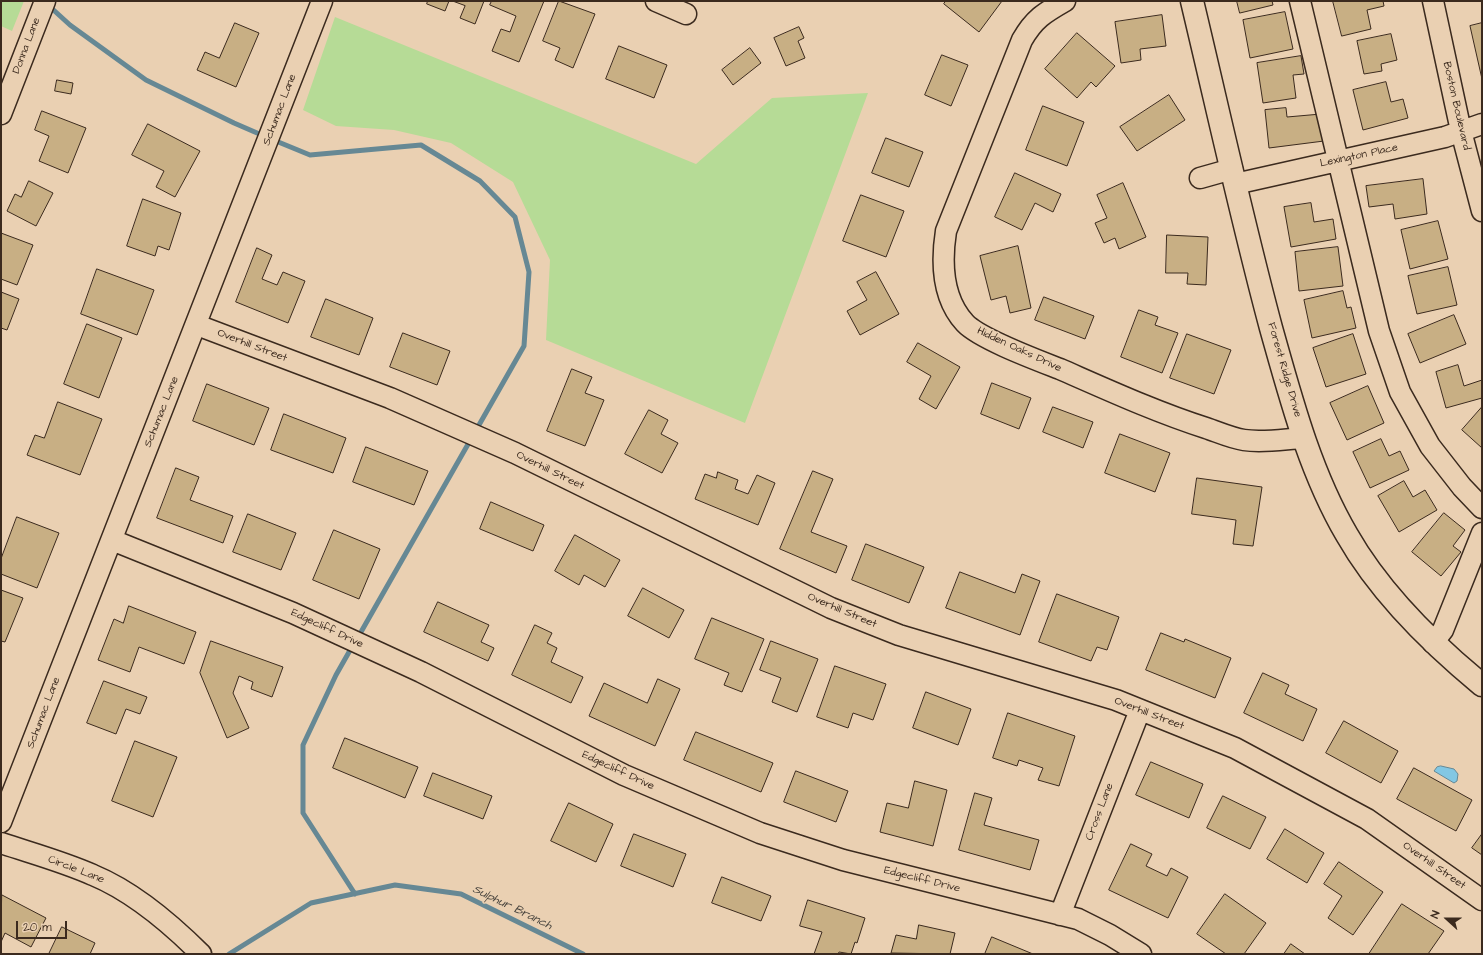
<!DOCTYPE html>
<html>
<head>
<meta charset="utf-8">
<style>
	body { margin:0 }
	#map { position:relative; width:1483px; height:955px; overflow:hidden; background:#ead0b2; font-family:"Architects Daughter",sans-serif }
	canvas { display:block }
	.frame { position:absolute; inset:0; border:2px solid #3b2a1e; pointer-events:none }
	.north { position:absolute; left:1427px; top:899px; width:40px; height:40px; -webkit-text-stroke:3px #ead0b2; paint-order:stroke; rotate:291deg; font-size:11px; font-weight:700; line-height:16px; text-align:center; color:#3b2a1e }
	.north::after { content:''; display:block; margin:auto; width:14px; height:18px; background:#3b2a1e; clip-path:polygon(50% 0,100% 100%,50% 72%,0 100%) }
	.scale { position:absolute; left:16px; top:921px; width:51px; height:18px; box-sizing:border-box; border:2px solid #3b2a1e; border-top:0; padding-left:5px; font-size:12px; line-height:14px; white-space:nowrap; color:#3b2a1e; -webkit-text-stroke:3px #ead0b2; paint-order:stroke }
</style>
</head>
<body>
<div id="map">
<canvas width="1483" height="955"></canvas>
<div class="frame"></div>
<div class="north">N</div>
<div class="scale">20 m</div>
</div>
<script>
const ctx = document.querySelector('canvas').getContext('2d');
ctx.lineJoin = 'round';
function fill(path, color) { ctx.fillStyle = color; ctx.fill(path, 'evenodd'); }
function strokePath(path, color, width, dash) { ctx.strokeStyle = color; ctx.lineWidth = width; ctx.lineCap = dash ? 'butt' : 'round'; ctx.setLineDash(dash || []); ctx.stroke(path); }
function drawText(font, color, halo, rows, align = 'center') {
  ctx.font = font + ' "Architects Daughter",sans-serif'; ctx.lineWidth = 3; ctx.setLineDash([]); ctx.textBaseline = 'middle'; ctx.strokeStyle = halo; ctx.fillStyle = color; for (const [text, x, y, turn = 0] of rows) {
    ctx.save(); ctx.translate(x, y); ctx.rotate((+turn || 0) * Math.PI / 180); ctx.textAlign = isNaN(turn) ? turn : align; if (halo) ctx.strokeText(text, 0, 0); ctx.fillText(text, 0, 0); ctx.restore();
  }
}
fill(new Path2D(`
	M1 1H24L12 31 1 26Z
	M335 17 696 164 772 98 868 93 745 423 546 340 550 260 513 182 451 143 394 130 336 126 303 110Z`), '#b6db96');
const water = new Path2D(`
	M1441 766 1454 769 1458 774 1457 781 1454 783 1434 771 1437 767Z`);
fill(water, '#82c7e3');
strokePath(water, '#668894', 1);
strokePath(new Path2D(`
	M48 5 70 25 146 80 234 123 264 136
	M271 139 310 155 421 145 480 181 515 217 529 272 524 346 475 432
	M357 639 471 439
	M353 645 336 675 303 745V813L355 894
	M229 954 311 903 395 885 461 894 583 954`), '#668894', 5);
const building = new Path2D(`
	M428 1H449L445 11 427 4Z
	M453 1H484L475 24 460 18 465 6Z
	M492 1H544L519 62 492 51 501 29 510 32 516 16 490 5Z
	M559 1 595 14 573 68 555 60 560 48 543 41Z
	M946 1H1002L979 32 944 4Z
	M1237 1H1272L1273 5 1240 13Z
	M1333 1H1383L1384 6 1367 10 1371 29 1342 36Z
	M1285 12 1293 49 1250 58 1243 20Z
	M1162 15 1166 46 1140 49 1141 60 1121 63 1115 22Z
	M235 23 259 33 236 87 197 70 205 52 219 58Z
	M1482 23V79L1470 26Z
	M799 27 804 38 798 41 805 58 786 66 774 38Z
	M1077 33 1115 66 1096 87 1091 82 1077 98 1045 69Z
	M1391 34 1397 60 1381 64 1382 71 1364 74 1357 41Z
	M619 46 667 65 654 98 606 79Z
	M750 48 761 63 733 85 722 70Z
	M942 55 968 65 951 106 925 95Z
	M1301 56 1304 74 1293 75 1296 98 1263 103 1257 63Z
	M57 80 73 83 71 94 55 91Z
	M1386 82 1391 102 1403 99 1408 118 1363 130 1353 90Z
	M1169 95 1185 120 1137 151 1120 127Z
	M1043 106 1084 122 1067 166 1026 150Z
	M1286 108 1287 117 1321 114 1324 141 1269 148 1265 110Z
	M42 111 86 128 68 173 39 161 49 136 35 130Z
	M148 124 200 151 175 197 156 187 164 171 132 155Z
	M886 138 923 152 909 187 872 173Z
	M1015 173 1061 194 1053 212 1035 203 1022 230 995 217Z
	M1423 179 1427 214 1395 219 1393 204 1369 207 1366 186Z
	M29 181 53 193 36 226 7 211 15 194 21 197Z
	M1123 183 1146 237 1119 249 1115 238 1104 243 1095 223 1107 218 1097 195Z
	M861 195 904 211 886 257 843 241Z
	M143 199 181 213 169 250 158 246 155 256 127 246Z
	M1311 203 1314 222 1333 219 1336 239 1291 247 1284 207Z
	M1438 221 1448 259 1410 269 1401 230Z
	M1 233 33 245 17 285 1 279Z
	M1167 235 1208 237 1206 285 1187 284 1188 273H1166Z
	M1018 246 1031 308 1010 313 1006 296 991 300 980 256Z
	M1338 247 1343 286 1299 291 1295 252Z
	M257 248 272 255 262 279 277 285 283 272 305 281 288 323 236 302Z
	M1448 267 1457 305 1417 314 1408 276Z
	M97 269 154 290 137 335 81 314Z
	M876 272 899 314 860 335 847 311 867 300 857 282Z
	M1343 291 1347 308 1351 307 1356 328 1312 338 1304 300Z
	M1 292 19 299 7 330 1 328Z
	M1044 297 1094 316 1085 339 1035 320Z
	M326 299 373 318 359 355 311 337Z
	M1139 310 1158 317 1155 325 1178 333 1162 373 1121 357Z
	M1454 315 1466 344 1420 363 1408 334Z
	M87 324 122 338 99 398 64 384Z
	M403 333 450 351 437 385 390 367Z
	M1187 334 1231 350 1214 394 1170 378Z
	M1353 334 1366 374 1326 387 1313 348Z
	M918 343 960 367 936 409 919 399 931 376 907 362Z
	M1458 365 1464 386 1482 380V398L1446 408 1436 372Z
	M572 369 592 377 585 393 604 400 585 446 547 431Z
	M992 383 1031 398 1019 429 981 414Z
	M207 384 269 408 254 445 193 421Z
	M1368 386 1384 423 1347 440 1330 403Z
	M58 402 102 419 80 475 27 455 35 435 44 438Z
	M1053 407 1093 422 1083 448 1043 432Z
	M1482 407V448L1462 430Z
	M649 410 668 420 661 434 678 443 662 473 625 454Z
	M284 414 346 438 333 473 271 450Z
	M1120 434 1170 453 1155 492 1105 473Z
	M1381 439 1389 456 1400 451 1409 470 1370 488 1353 452Z
	M366 447 428 471 414 505 353 482Z
	M176 468 199 477 190 500 233 516 223 543 157 518Z
	M813 471 833 479 811 532 847 546 836 573 780 549Z
	M718 472 738 480 735 489 748 494 757 475 775 483 758 525 695 499 705 474 716 478Z
	M1197 478 1262 487 1253 546 1233 544 1236 520 1192 514Z
	M1404 481 1413 497 1425 490 1437 510 1399 532 1378 496Z
	M491 502 544 525 533 551 480 529Z
	M1444 513 1465 530 1453 546 1461 552 1441 576 1412 552Z
	M248 514 296 533 281 570 233 552Z
	M17 517 59 533 37 588 1 574V559Z
	M334 530 380 549 359 599 313 580Z
	M575 535 620 560 605 587 584 575 579 585 555 571Z
	M866 544 924 567 909 603 852 580Z
	M960 572 1015 593 1022 574 1040 581 1020 635 946 608Z
	M643 588 684 610 669 638 628 616Z
	M1 590 23 598 5 642 1 641Z
	M1057 594 1119 617 1107 650 1097 647 1091 661 1039 642Z
	M438 602 489 625 481 642 494 648 488 661 424 632Z
	M129 606 196 632 184 664 139 647 130 672 98 660 114 619 123 623Z
	M712 618 764 639 742 692 724 685 729 673 695 659Z
	M535 625 552 633 547 643 557 648 551 662 583 677 571 703 512 675Z
	M1161 633 1184 642 1185 639 1231 658 1215 698 1146 670Z
	M211 641 283 667 272 697 251 689 253 682 239 676 233 693 249 728 227 738 200 673Z
	M771 641 818 659 797 712 772 702 781 678 760 670Z
	M835 666 886 684 873 720 853 713 848 728 817 717Z
	M1263 673 1289 685 1285 694 1317 709 1303 741 1244 713Z
	M658 679 680 689 655 746 589 716 604 683 647 703Z
	M104 681 147 697 140 714 126 709 116 734 87 723Z
	M926 692 971 709 958 745 913 728Z
	M1008 713 1075 736 1059 786 1038 780 1043 768 1019 760 1017 766 993 758Z
	M1344 721 1398 751 1381 783 1326 753Z
	M696 732 773 763 761 792 684 760Z
	M345 738 418 767 405 798 333 768Z
	M135 741 177 757 153 817 112 801Z
	M1151 762 1203 784 1189 818 1136 795Z
	M1414 768 1472 800 1456 831 1397 799Z
	M796 771 848 791 836 822 784 802Z
	M433 773 492 796 483 819 424 796Z
	M915 781 947 790 933 846 880 832 887 803 908 808Z
	M975 793 992 798 984 825 1039 840 1030 870 959 850Z
	M1223 796 1266 817 1250 849 1207 828Z
	M569 803 613 824 596 862 551 841Z
	M1285 829 1324 853 1307 883 1267 859Z
	M634 834 686 854 673 887 621 866Z
	M1482 834V855L1472 848Z
	M1131 844 1152 854 1146 866 1167 876 1171 868 1188 877 1168 918 1109 890Z
	M1339 862 1383 892 1353 935 1328 918 1342 896 1324 884Z
	M722 877 771 896 761 921 712 903Z
	M1225 894 1266 923 1244 954H1226L1197 934Z
	M2 895 46 918 31 947 5 933 1 942Z
	M808 900 865 918 857 943 855 942 851 954 839 952 838 954H814L822 932 800 926Z
	M1402 904 1444 931 1428 954H1369Z
	M919 925 955 933 950 954 891 953 896 935 916 939Z
	M62 927 95 943 90 954H49Z
	M992 937 1033 954H985Z
	M1291 944 1305 954H1284Z`);
fill(building, '#c8af84');
strokePath(building, '#3b2a1e', 1);
const minor = new Path2D(`
	M656 1 686 14
	M1065 1C1044 13 1034 19 1022 40L946 231C941 263 942 298 965 323 980 339 1037 360 1060 369 1108 390 1156 412 1206 428 1218 432 1231 438 1244 440 1263 443 1285 439 1304 438
	M1300 1 1379 331 1400 392 1430 446 1462 487 1482 508
	M1433 1 1461 131 1482 211
	M1 114 45 1
	M1200 178 1232 169
	M1235 184 1445 137 1482 124
	M197 325 390 398 515 453 831 608 899 635 1116 700 1235 748 1367 819 1482 900
	M112 540 293 613 421 672 624 775 760 833 843 860 1078 919 1110 935 1141 954
	M1433 643 1443 630 1482 533
	M1 822 322 1
	M1 843C31 853 64 862 93 875 134 892 170 923 201 954
	M1060 915 1140 710`);
const major = new Path2D(`
	M1192 1C1218 110 1242 220 1271 328 1291 399 1310 472 1347 535 1380 593 1431 643 1482 685`);
strokePath(minor, '#3b2a1e', 23);
strokePath(major, '#3b2a1e', 25);
strokePath(minor, '#ead0b2', 20);
strokePath(major, '#ead0b2', 22);
drawText('11px', '#3b2a1e', '#ead0b2', [
	["Donna Lane",27,46,-69],
	["Boston Boulevard",1456,106,77],
	["Schumac Lane",280,110,-69],
	["Lexington Place",1359,156,-12],
	["Overhill Street",252,346,21],
	["Hidden Oaks Drive",1019,350,25],
	["Forest Ridge Drive",1284,370,74],
	["Schumac Lane",162,412,-68],
	["Overhill Street",550,471,26],
	["Overhill Street",842,611,23],
	["Edgecliff Drive",327,629,25],
	["Schumac Lane",44,713,-69],
	["Overhill Street",1149,714,21],
	["Edgecliff Drive",618,771,25],
	["Cross Lane",1100,812,-69],
	["Overhill Street",1434,866,35],
	["Circle Lane",76,870,21],
	["Edgecliff Drive",922,880,14]
]);
drawText('italic 12px', '#46423c', '#ead0b2', [
	["Sulphur Branch",512,908,26]
]);
</script>
</body>
</html>
